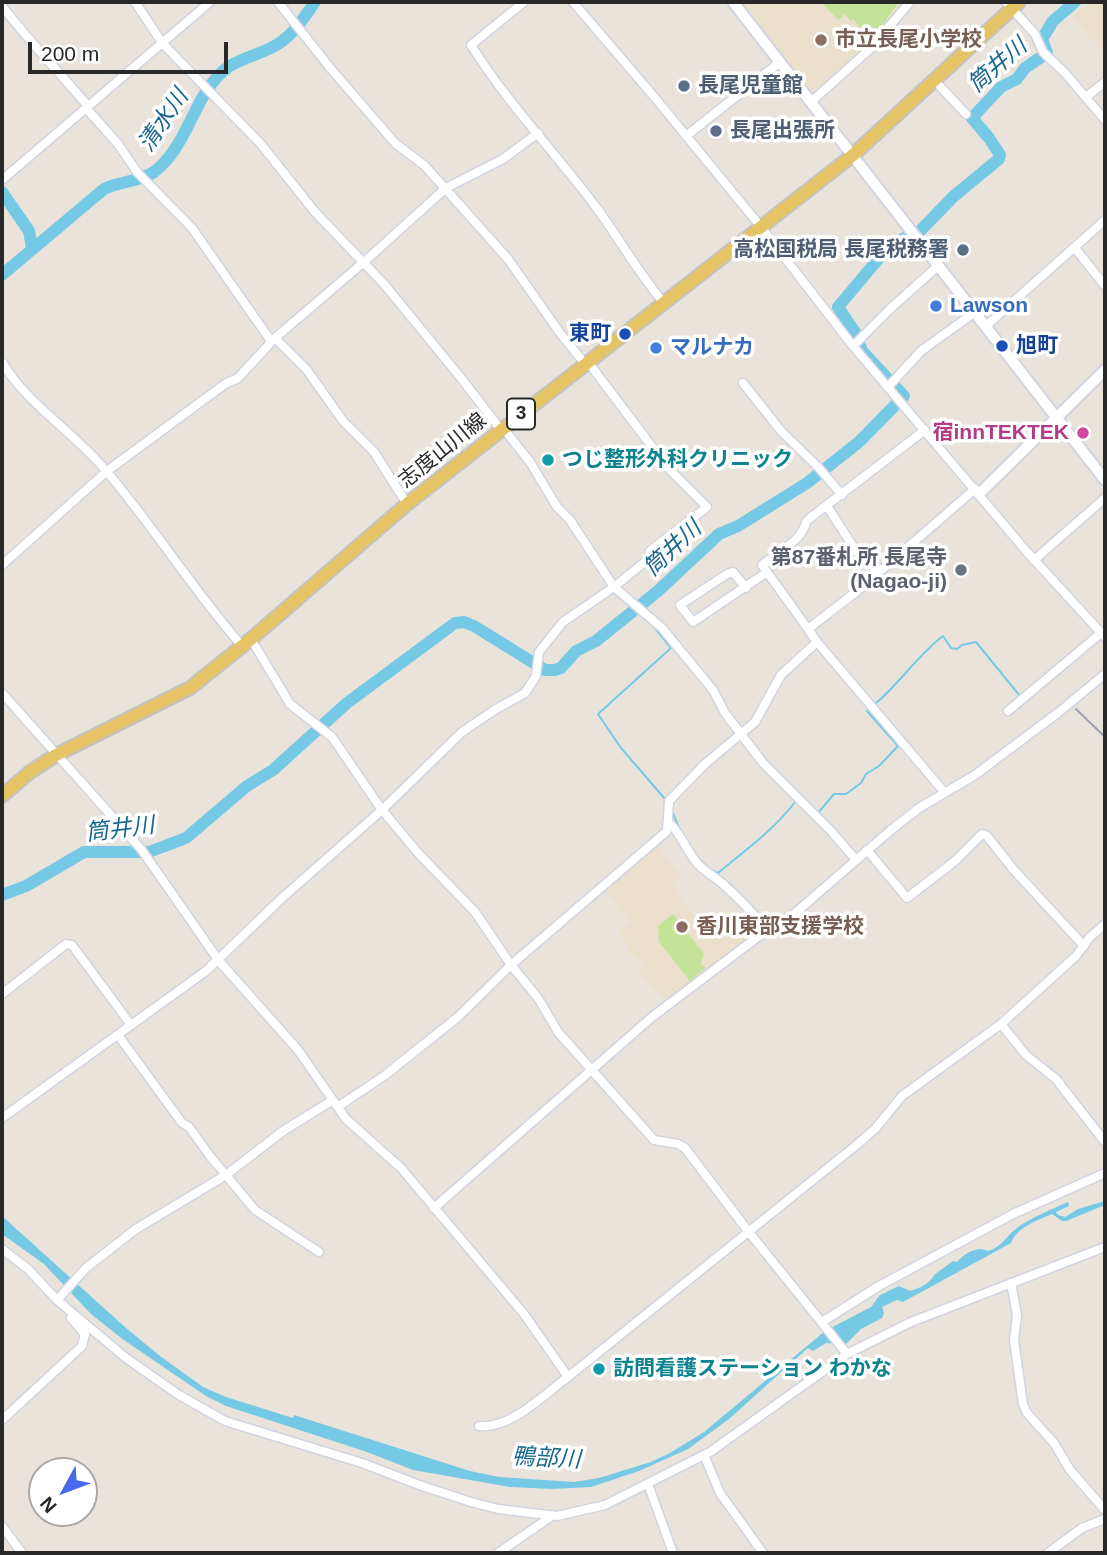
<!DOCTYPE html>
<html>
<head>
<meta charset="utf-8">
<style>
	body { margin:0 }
	#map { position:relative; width:1107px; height:1555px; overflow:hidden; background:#eae3db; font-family:Helvetica,sans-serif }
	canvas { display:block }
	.frame { position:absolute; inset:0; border:4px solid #282828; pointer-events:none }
	.north { position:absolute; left:28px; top:1457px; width:70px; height:70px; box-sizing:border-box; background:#fff; border:2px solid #a9a9a9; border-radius:50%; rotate:229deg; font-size:19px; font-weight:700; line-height:28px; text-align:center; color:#282828 }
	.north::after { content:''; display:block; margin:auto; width:24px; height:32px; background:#4769eb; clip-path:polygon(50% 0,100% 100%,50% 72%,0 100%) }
	.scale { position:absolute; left:28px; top:42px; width:200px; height:32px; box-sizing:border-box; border:4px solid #282828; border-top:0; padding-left:9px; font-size:21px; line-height:24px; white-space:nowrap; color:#282828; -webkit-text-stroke:5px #fff; paint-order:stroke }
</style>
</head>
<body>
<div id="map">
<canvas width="1107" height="1555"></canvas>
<div class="frame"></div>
<div class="north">N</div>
<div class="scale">200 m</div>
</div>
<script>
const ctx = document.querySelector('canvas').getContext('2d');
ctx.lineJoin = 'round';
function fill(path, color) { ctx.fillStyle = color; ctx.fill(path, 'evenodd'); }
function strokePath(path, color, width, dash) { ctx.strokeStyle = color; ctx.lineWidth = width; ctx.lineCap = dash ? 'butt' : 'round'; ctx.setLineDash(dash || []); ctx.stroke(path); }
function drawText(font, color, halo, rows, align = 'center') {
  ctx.font = font + ' Helvetica,"Noto Sans JP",sans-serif'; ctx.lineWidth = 7; ctx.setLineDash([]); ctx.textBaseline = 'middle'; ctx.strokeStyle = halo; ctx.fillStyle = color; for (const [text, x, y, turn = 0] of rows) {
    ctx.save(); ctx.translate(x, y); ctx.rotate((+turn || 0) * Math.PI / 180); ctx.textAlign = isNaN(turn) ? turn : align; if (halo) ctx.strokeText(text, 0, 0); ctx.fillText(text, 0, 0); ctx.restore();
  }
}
fill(new Path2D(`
	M739 2H905L866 49 820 88 813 89 806 88Z
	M1090 2H1105V55L1073 17Z
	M655 844 682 875 672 884 697 922 708 912 714 919 727 909 749 940 667 1002 637 972 644 966 633 953 630 954 619 931 630 922 604 889Z`), '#eae0cb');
fill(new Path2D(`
	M821 2H899L883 24 869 38 853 19 851 21 845 14 838 20Z
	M673 914 704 954 701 963 705 968 690 981 659 942 658 926Z`), '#c5e398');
fill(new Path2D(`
	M1105 1201V1205L1066 1221H1062L1052 1214C1036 1221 1017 1227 1011 1243L903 1302 897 1300 882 1307 884 1313 882 1318 861 1329 846 1344 826 1343 813 1351 808 1348 729 1419 688 1449 639 1471 591 1487 552 1489 510 1487 413 1470 367 1452 226 1406 206 1396 121 1338 91 1314 44 1264 2 1234V1216L126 1328 160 1356 203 1387 226 1397 293 1418 294 1415 470 1471 499 1477 574 1482 599 1478 651 1462 670 1453 704 1432 825 1331 871 1307 880 1295 899 1286 910 1291C918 1289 931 1283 934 1275L953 1261 957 1262C965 1253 977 1246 988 1251 1002 1247 1007 1235 1018 1227 1033 1217 1052 1209 1068 1202L1069 1206 1056 1212 1058 1215 1065 1217 1078 1209Z`), '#76c9e4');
strokePath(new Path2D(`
	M633 610 645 618
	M654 627 671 648 598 714 621 748 665 799
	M875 704C900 683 917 656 943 636L951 648 957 649 962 645 976 642 1020 696 1085 641
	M802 796 818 813 834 794H846L861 783 866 774 879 766 898 746 867 711
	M672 811 679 828
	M697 856 710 870 718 873C744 851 774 830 795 802`), '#76c9e4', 2);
strokePath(new Path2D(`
	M2 192 29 231 32 248
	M2 275 104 189C119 181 140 182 154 172 186 148 192 103 219 75 235 57 262 56 281 42 295 32 305 16 315 2
	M2 895 26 886 84 852H149L186 838 247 786 273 770 347 703 455 623 464 622 474 626 545 670H555L561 668 576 651 596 641 658 591 719 534 738 526 807 483 859 442 904 396 862 351 855 332 838 307 890 245 920 231 954 196 999 159 1000 155 989 138 972 118 1001 87 1017 79 1025 68 1047 53 1042 39 1053 21 1075 2`), '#76c9e4', 12);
const street = new Path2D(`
	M135 2 163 44 260 143 315 212 384 284 461 378 501 430
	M278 2 331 69 395 143 425 166 508 259 560 333 585 364
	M524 2 471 45C507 103 555 152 596 207 619 238 638 273 664 303
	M573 2 656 99 761 227 853 346 1027 552 1105 637
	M1006 2 1035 34 1043 52 1065 73 1105 120
	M2 6C29 41 59 72 88 106
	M934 80 966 114
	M1086 97 1105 82
	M811 102 870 49 910 2
	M86 108 118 144 137 172 192 228 271 341
	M686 136 780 62
	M2 180 210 2
	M1075 248 1105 286
	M986 326 1105 220
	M275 338 307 370 343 421 374 452 407 504
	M853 346 890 309 939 265
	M2 362C29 407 76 433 108 473 155 529 194 591 242 646
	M743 383 781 431 819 468 842 495
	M888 387 921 351 975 312
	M503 428 530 462 557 507 570 520 614 587 662 628 713 690 725 713 763 763 831 831 856 860
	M827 506 856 551 879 572
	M1034 560 1105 498
	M2 565 107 471 225 384 238 378 275 338 364 262 446 188 503 159 538 133
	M746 588 733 572 727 574 680 605 693 622 767 572
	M808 629 762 565C776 554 803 540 806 522L810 518 925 430
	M251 639 290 704 332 737 382 810 419 854 475 912 511 965 538 998 558 1032 654 1140 678 1144 685 1148 748 1231 847 1354
	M817 642 945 793
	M2 693 141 849 219 961 298 1050 346 1119 401 1168 524 1314 568 1377 854 1147 875 1129 902 1096 1001 1024 1076 956 1090 937 1105 924
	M1008 711 1101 633
	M669 823C678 829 688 853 697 863 704 871 710 874 718 880 736 894 752 913 768 930
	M867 850 907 898 955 861 982 834 987 836 1013 869 1084 946
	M2 994 66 944 72 945 131 1025
	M1001 1024 1026 1055 1056 1079 1105 1142
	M118 1035 182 1123 189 1127 210 1156 255 1210 319 1252
	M339 1106 384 1076 458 1017 511 965 667 831 669 801 705 764 755 722 781 675 817 642 808 629 856 592 975 489
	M2 1118 206 971 282 898 382 810 462 732 496 709 525 693 536 676 539 652 563 622 614 587 647 560 650 551 707 507 668 468 588 362
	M434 1208 652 1017 755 939 794 914 891 830 919 808 975 775 1059 712 1105 674
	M2 1249 28 1269 57 1300 126 1358 179 1395 225 1421 362 1463 422 1486 471 1502 498 1509 557 1516 605 1505 710 1452 847 1354 911 1322 1105 1247
	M1011 1283 1017 1315 1014 1340 1023 1404 1027 1413 1054 1443 1070 1470 1105 1510
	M57 1300 86 1268 136 1229 226 1175 283 1131 333 1100
	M822 1322 879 1286 1013 1214 1105 1173
	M2 1420 82 1346 85 1334 71 1318
	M479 1426C511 1429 543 1395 568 1377
	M704 1455 720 1493 763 1553
	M648 1484 673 1553
	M2 1526 22 1553
	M498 1553 552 1516
	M1048 1553 1082 1528 1105 1519`);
const secondary = new Path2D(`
	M733 2 1105 480
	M979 494 1105 370`);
const primary = new Path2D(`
	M2 796 30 772 56 755 190 688 251 639 407 504 853 155 1019 2`);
strokePath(street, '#d0d4e0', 11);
strokePath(secondary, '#d0d4e0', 14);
strokePath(primary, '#c3c3c3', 16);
strokePath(street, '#fff', 8);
strokePath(secondary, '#fff', 10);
strokePath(primary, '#e5c465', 12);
strokePath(new Path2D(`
	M1076 709 1105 737`), '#9ea2b1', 2);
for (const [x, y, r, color] of [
	[821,40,7,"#8d6e63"],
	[684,86,7,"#5c6f8a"],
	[716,131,7,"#5c6f8a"],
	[963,250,7,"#5c6f8a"],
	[936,306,7,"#3f7fe0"],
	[625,334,7,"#1a4fb4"],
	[1002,346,7,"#1a4fb4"],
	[656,348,7,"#3f7fe0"],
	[1083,433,7,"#d1479c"],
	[548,460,7,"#0f9aa8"],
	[961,570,7,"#6b7280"],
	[682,927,7,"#8d6e63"],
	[599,1369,7,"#0f9aa8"]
]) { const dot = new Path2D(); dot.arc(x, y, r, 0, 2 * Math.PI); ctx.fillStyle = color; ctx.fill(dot); strokePath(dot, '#fff', 2.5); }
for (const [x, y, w] of [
	[521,414,28]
]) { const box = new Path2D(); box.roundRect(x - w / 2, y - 15.5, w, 31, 5); ctx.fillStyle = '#fff'; ctx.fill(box); strokePath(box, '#282828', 2); }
drawText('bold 19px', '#282828', null, [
	["3",521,414]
]);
drawText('bold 21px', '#785e54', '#fff', [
	["市立長尾小学校",835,40],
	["香川東部支援学校",696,927]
], 'left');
drawText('bold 21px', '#4e5e75', '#fff', [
	["長尾児童館",698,86],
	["長尾出張所",730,131],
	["高松国税局 長尾税務署",949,250,"right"]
], 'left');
drawText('bold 21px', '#366cbe', '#fff', [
	["Lawson",950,306],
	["マルナカ",670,348]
], 'left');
drawText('bold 21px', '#164399', '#fff', [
	["東町",611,334],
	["旭町",1016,346,"left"]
], 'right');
drawText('bold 21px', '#b23c85', '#fff', [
	["宿innTEKTEK",1069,433]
], 'right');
drawText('21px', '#282828', '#fff', [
	["志度山川線",443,451,-39]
]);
drawText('bold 21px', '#0d838f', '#fff', [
	["つじ整形外科クリニック",562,460],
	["訪問看護ステーション わかな",613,1369]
], 'left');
drawText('bold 21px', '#5b616d', '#fff', [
	["第87番札所 長尾寺",947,558],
	["(Nagao-ji)",947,582]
], 'right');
drawText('italic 23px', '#18678d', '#fff', [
	["筒井川",998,66,-41],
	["清水川",164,121,-56],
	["筒井川",673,549,-43],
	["筒井川",120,830,-7],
	["鴨部川",546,1459,3]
]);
</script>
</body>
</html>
